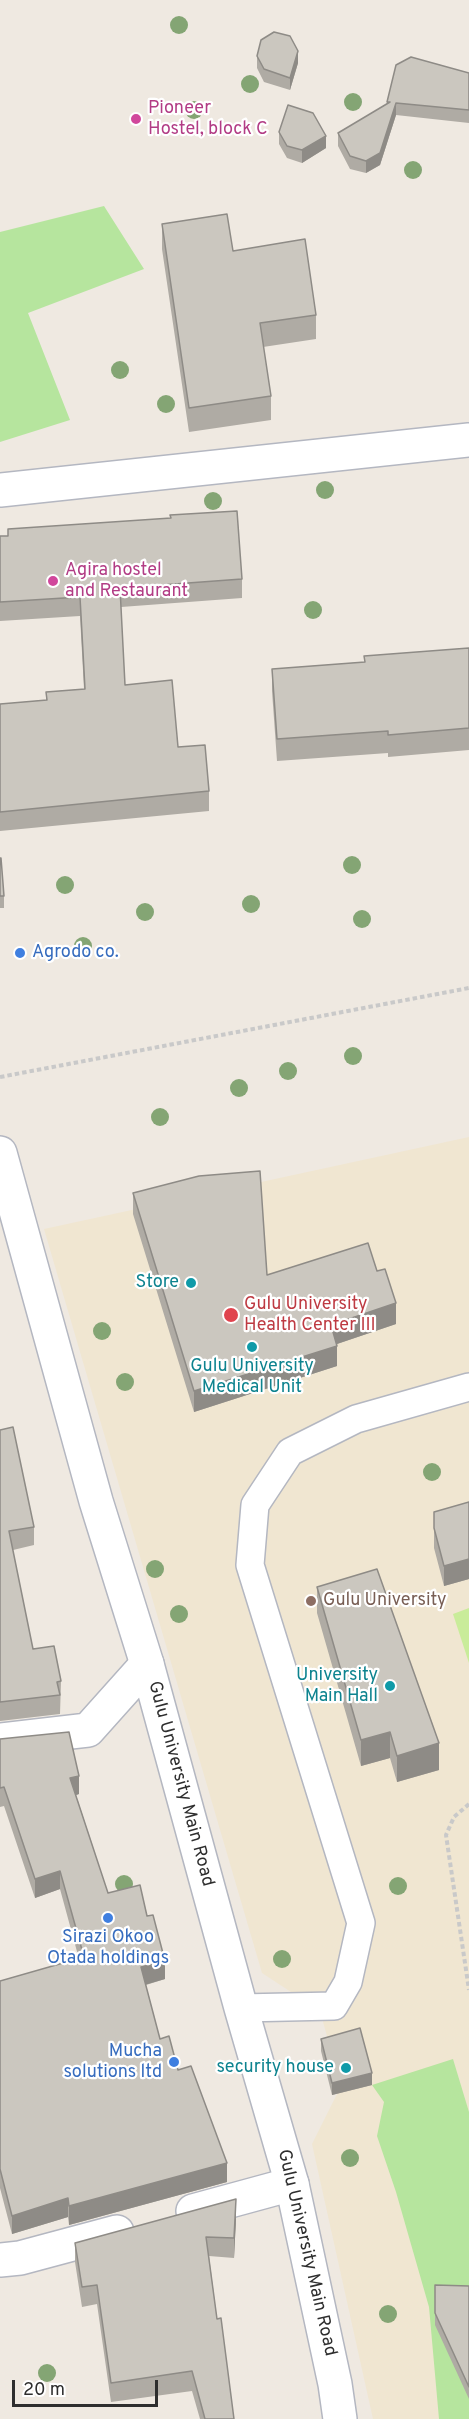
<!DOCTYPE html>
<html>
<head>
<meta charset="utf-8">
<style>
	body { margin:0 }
	#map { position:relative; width:469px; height:2419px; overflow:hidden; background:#efe9e1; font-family:Overpass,sans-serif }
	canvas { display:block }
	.scale { position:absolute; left:12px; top:2380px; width:146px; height:27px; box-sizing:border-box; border:3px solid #2e2e2e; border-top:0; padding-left:8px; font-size:18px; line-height:21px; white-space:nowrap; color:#2e2e2e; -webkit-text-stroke:4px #fff; paint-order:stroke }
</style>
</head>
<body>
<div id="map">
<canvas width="469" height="2419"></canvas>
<div class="scale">20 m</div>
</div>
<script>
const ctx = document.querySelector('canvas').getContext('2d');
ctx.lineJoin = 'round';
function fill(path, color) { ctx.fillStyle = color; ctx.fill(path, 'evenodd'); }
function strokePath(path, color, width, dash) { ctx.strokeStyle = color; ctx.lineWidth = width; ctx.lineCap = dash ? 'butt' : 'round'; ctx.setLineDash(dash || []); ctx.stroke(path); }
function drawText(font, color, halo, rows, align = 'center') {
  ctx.font = font + ' Overpass,sans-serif'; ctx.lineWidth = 4.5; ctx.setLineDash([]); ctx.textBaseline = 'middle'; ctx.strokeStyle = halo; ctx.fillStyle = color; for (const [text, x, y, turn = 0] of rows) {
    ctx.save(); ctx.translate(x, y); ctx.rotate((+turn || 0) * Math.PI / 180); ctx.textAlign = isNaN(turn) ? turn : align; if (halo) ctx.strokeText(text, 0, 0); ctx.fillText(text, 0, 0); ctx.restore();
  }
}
fill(new Path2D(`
	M469 1137V2419H373L312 2144 341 2086 320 2011 262 1973 44 1229Z`), '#f0e6d1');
fill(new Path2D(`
	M104 206 144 269 28 313 70 420 0 442V232Z
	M453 2059 469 2112V2419H439L429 2307 396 2192 377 2136 384 2102 372 2085Z`), '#b6e59e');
fill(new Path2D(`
	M469 1608V1663L453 1614Z`), '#c9ec9a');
const service = new Path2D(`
	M241 2008 334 2006 348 1982 361 1923 250 1565 255 1505 290 1452 356 1419 469 1387`);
const minor = new Path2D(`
	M0 490 469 440
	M0 1740 88 1730 147 1664
	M193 2211 292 2184
	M0 2260 20 2258 117 2232`);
const tertiary = new Path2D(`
	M0 1153 96 1501 147 1664 241 2008 292 2184 335 2384 340 2419`);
strokePath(service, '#b4b7c1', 30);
strokePath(minor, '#b4b7c1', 36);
strokePath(tertiary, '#b4b7c1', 36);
strokePath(new Path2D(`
	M0 1077 469 988
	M469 1804 454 1817 446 1835 469 1990`), '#c9c9c9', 4, [4.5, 3]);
strokePath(service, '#fff', 27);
strokePath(minor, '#fff', 33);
strokePath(tertiary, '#fff', 33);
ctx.fillStyle = '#84a574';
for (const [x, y] of [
	[179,25],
	[250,84],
	[353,102],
	[194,110],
	[413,170],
	[120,370],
	[166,404],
	[325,490],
	[213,501],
	[313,610],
	[352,865],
	[65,885],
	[251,904],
	[145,912],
	[362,919],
	[83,946],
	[353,1056],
	[288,1071],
	[239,1088],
	[160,1117],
	[102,1331],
	[125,1382],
	[432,1472],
	[155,1569],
	[179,1614],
	[124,1884],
	[398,1886],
	[282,1959],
	[350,2158],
	[388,2314],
	[47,2373]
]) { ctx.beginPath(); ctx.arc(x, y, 9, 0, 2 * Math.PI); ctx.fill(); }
fill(new Path2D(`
	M257 56 298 63 290 90 264 82 257 68Z
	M469 73V123L396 115 380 165 366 173 350 169 338 146V133L387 104V102Z
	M279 132 326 148 302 163 287 158 279 144Z
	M162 224 233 251 316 315V339L263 347 271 396V420L189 432 162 249Z
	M8 529 242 579V598L121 607 125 685 178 747 209 791V811L0 831V704L46 700V692L84 689 80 616 0 621V536H8Z
	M469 648V750L388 757V753L277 761 272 691V669L364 662Z
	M0 858 4 896V908H0Z
	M133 1193 267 1275 377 1271 396 1324 337 1344V1366L194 1412 133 1214Z
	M0 1430 34 1527V1545L13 1550 33 1649 61 1681 60 1714 0 1721Z
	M469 1502V1579L444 1586 434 1548V1528Z
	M317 1587 439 1770 397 1782 390 1758 361 1766 317 1613Z
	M0 1739 79 1794 76 1795 108 1893 147 1916 165 1979 146 1985 160 2039 178 2070 227 2182 69 2225 68 2217 12 2234 0 2188V1981L79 1959 60 1889 35 1898 4 1806 0 1807Z
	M321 2039 372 2085 332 2095 321 2051Z
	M236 2219 234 2258 209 2256 217 2319 234 2419H200L192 2391 111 2402 97 2304 82 2307 75 2262V2243Z
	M435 2285 469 2286V2399L435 2325Z`), '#afaba4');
fill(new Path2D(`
	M298 51V63L290 90V78Z
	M396 103V115L380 165 366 173V161Z
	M326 136V148L302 163V150Z
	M396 1303V1324L331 1346V1325Z
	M337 1346V1366L194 1412V1391Z
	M469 1559V1579L444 1586V1566Z
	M390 1732V1758L361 1766V1740Z
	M439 1743V1770L397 1782V1756Z
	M79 1776V1794L70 1797V1778Z
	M60 1871V1889L35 1898V1879Z
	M165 1961V1979L141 1986V1967Z
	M372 2073V2085L332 2095V2083Z
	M227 2163V2182L69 2225V2206Z
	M68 2198V2217L12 2234V2216Z
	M236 2199V2219L234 2258V2238Z`), '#8e8b86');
const building = new Path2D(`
	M274 32 290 36 298 51 290 78 264 69 257 56 261 40Z
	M411 57 469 73V110L396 103 380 153 366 161 350 156 338 133 390 102H387L396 65Z
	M288 105 313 113 326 136 302 150 287 146 279 132Z
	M227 214 233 251 305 239 316 315 260 323 271 396 189 408 162 224Z
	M237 511 242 579 120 588 125 685 172 680 178 747 205 745 209 791 0 812V704L47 700 46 692 85 689 80 597 0 602V536H8V529L171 518 170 515Z
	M469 648V728L388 735V731L277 739 272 669 365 662 364 656Z
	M0 858H1L4 896H0Z
	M260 1171 267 1275 368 1243 377 1271 385 1269 396 1303 331 1325 337 1346 194 1391 133 1193 199 1176Z
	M13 1427 34 1527 9 1531 33 1649 54 1646 61 1681 57 1682 60 1695 0 1702V1430Z
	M469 1502V1559L444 1566 434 1528V1512Z
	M377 1569 439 1743 397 1756 390 1732 361 1740 317 1587Z
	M69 1732 79 1776 70 1778 108 1893 140 1885 147 1916 153 1915 165 1961 141 1967 160 2039 169 2036 178 2070 191 2066 227 2163 69 2206 68 2198 12 2216 0 2169V1981L84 1957 60 1871 35 1879 4 1787 0 1788V1739Z
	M360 2028 372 2073 332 2083 321 2039Z
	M236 2199 234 2238 206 2237 217 2319 221 2318 234 2419H205L192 2371 111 2383 97 2285 82 2287 75 2243Z
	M435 2285 469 2286V2387L435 2313Z`);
fill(building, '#cbc7bf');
strokePath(building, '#8e8b86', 1.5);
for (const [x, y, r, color] of [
	[136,119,6,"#d1479c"],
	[53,581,6,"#d1479c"],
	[20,953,6,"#3f7fe0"],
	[191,1283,6,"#0f9aa8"],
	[231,1315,8,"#e0444e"],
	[252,1347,6,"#0f9aa8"],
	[311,1601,6,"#8d6e63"],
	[390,1686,6,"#0f9aa8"],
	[108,1918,6,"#3f7fe0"],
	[174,2062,6,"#3f7fe0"],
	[346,2068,6,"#0f9aa8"]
]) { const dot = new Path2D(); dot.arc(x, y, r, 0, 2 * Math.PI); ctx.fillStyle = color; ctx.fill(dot); strokePath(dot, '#fff', 2); }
drawText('18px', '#b23c85', '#fff', [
	["Pioneer",148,109],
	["Hostel, block C",148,130],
	["Agira hostel",65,571],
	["and Restaurant",65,592]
], 'left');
drawText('18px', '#366cbe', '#fff', [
	["Agrodo co.",32,953],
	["Sirazi Okoo",108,1938,"center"],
	["Otada holdings",108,1959,"center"],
	["Mucha",162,2052,"right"],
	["solutions ltd",162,2073,"right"]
], 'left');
drawText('18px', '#0d838f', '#fff', [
	["Store",179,1283],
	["Gulu University",252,1367,"center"],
	["Medical Unit",252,1388,"center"],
	["University",378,1676],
	["Main Hall",378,1697],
	["security house",334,2068]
], 'right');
drawText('18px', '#be3a42', '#fff', [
	["Gulu University",244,1305],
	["Health Center III",244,1326]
], 'left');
drawText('18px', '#785e54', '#fff', [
	["Gulu University",323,1601]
], 'left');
drawText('18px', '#2e2e2e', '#fff', [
	["Gulu University Main Road",180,1784,75],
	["Gulu University Main Road",306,2253,77]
]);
</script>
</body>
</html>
